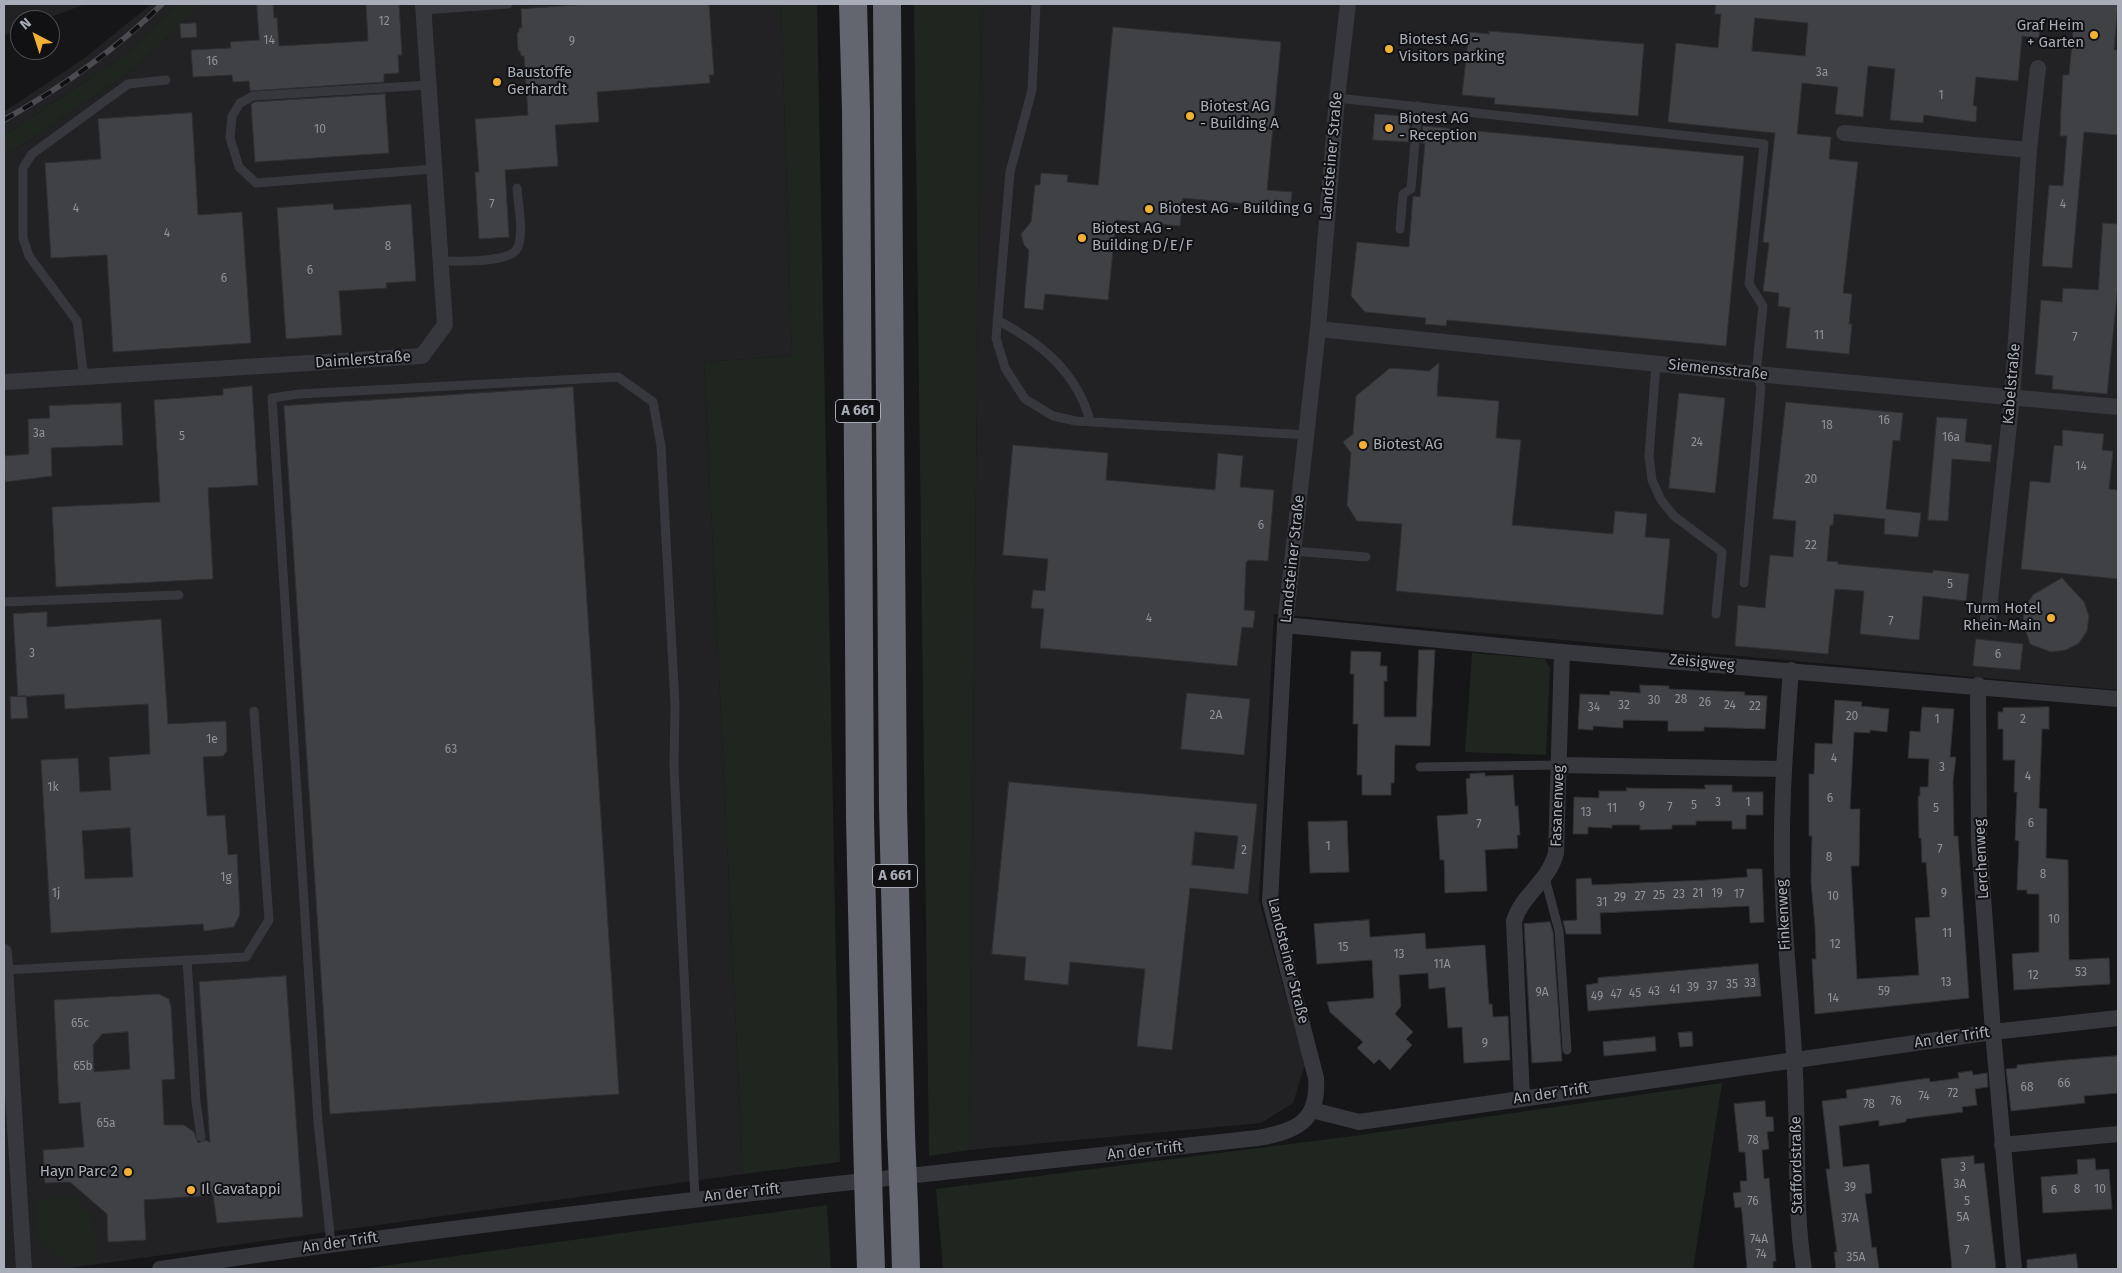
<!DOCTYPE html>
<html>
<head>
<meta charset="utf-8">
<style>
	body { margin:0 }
	#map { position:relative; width:2122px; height:1273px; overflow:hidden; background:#161618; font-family:"Fira Sans",sans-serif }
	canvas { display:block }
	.frame { position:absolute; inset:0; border:5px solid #a8adb8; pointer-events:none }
	.north { position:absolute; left:10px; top:10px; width:50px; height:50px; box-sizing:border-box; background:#111113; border:1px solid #4d4f55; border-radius:50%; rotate:320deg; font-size:14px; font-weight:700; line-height:20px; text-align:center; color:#a8adb8 }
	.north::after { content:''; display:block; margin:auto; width:18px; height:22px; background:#f2b134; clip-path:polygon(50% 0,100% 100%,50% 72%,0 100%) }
</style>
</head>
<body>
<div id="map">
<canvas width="2122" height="1273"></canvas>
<div class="frame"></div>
<div class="north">N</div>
</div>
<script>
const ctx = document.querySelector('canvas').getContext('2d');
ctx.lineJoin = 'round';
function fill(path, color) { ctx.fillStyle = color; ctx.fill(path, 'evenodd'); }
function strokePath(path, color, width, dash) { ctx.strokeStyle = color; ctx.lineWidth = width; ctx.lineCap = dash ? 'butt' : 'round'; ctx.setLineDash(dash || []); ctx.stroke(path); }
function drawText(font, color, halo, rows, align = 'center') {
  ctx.font = font + ' "Fira Sans",sans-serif'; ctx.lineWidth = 4; ctx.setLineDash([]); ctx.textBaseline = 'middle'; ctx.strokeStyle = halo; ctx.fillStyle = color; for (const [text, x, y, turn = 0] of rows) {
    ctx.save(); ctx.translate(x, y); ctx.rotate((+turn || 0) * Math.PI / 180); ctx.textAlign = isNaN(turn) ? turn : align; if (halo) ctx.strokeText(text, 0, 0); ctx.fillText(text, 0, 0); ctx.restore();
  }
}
fill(new Path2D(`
	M4 4H86L43 20H20V29L4 35Z
	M151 4H177L130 51 4 136V112L86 57Z
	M201 4H781L792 356 704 362 743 1174 70 1268 4 1269V157L136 68Z
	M981 4H2118V690L1274 614 1259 900 1305 1065 1293 1103 1261 1123 969 1150Z`), '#222225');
fill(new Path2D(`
	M177 4H201L136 68 4 157V136L130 51Z
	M781 4H817L840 1162 743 1174 704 362 792 356Z
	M914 4H981L969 1150 929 1156Z
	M1472 653 1545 659 1550 668 1546 755 1465 752Z
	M1722 1083 1693 1269H943L936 1189 1353 1136Z
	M78 1197 79 1210H91L99 1263 71 1266 37 1238 36 1199Z
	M827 1205 831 1269H361Z`), '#1e261f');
const building = new Path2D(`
	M257 4H273L274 18H277L279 46 368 41 366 4H399L402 55H398L399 73 384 74V82L250 91 249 81 233 82 232 75 193 77 191 50 231 48 230 42 259 40Z
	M590 4H709L714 75H709L710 83 597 92 599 122 555 125 558 166 505 170 509 237 479 239 475 172H479L475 119 528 115 524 56H521L520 51H518L517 33 519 32V28H522L521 9Z
	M1716 4H2118L2114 50H2118V135L2084 132 2072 268 2042 266 2049 185 2063 186 2067 136H2060L2061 108 2063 75H2069L2074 21 2041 18 2039 38 2022 36 2018 81 1976 77 1973 106H1977L1976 122 1924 115 1923 123 1890 120 1895 69 1868 66 1863 117 1835 114 1838 87 1802 83 1797 134 1831 137 1829 159 1858 162 1843 293 1852 294 1849 324H1852L1849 354 1786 348 1790 308 1778 306 1779 293 1763 291 1769 243 1763 242 1775 133 1668 122 1676 43 1718 48 1721 14H1715ZM1755 18 1808 23 1805 56 1752 51Z
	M196 23 197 37 181 38 180 24Z
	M1113 27 1281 42 1267 190 1292 192 1290 208 1183 198 1180 226 1116 220 1108 300 1045 294 1043 310 1024 308 1029 250 1024 245 1021 234 1031 222 1035 185H1040L1041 173 1068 175 1067 182 1098 185Z
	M1489 31 1644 44 1638 116 1494 104 1495 98 1462 95 1469 32 1489 34Z
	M385 94 389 153 255 162 251 104 255 102Z
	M192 113 198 215 242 212 251 343 113 352 107 255 51 258 45 163 101 159 98 119Z
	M1375 114 1405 116 1404 124 1410 125 1409 142 1373 140Z
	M1423 126 1744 156 1726 346 1447 320 1446 326 1425 324 1426 318 1365 312 1351 296 1357 242 1409 247 1413 196 1420 197 1425 143H1421Z
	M333 204 334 210 411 204 416 281 386 283 387 288 339 291 342 335 286 339 277 208Z
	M2103 223 2118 224V285L2107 394 2052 389 2053 376 2035 374 2041 300 2062 302 2063 288 2098 290Z
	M1439 363 1437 396 1499 401 1496 438 1521 440 1512 525 1613 534 1615 511 1647 514 1645 537 1670 539 1663 615 1396 591 1402 524 1357 521 1347 505 1351 453 1343 442 1353 434 1356 396 1390 368 1429 371Z
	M252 386 258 485 208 488 213 579 56 587 52 507 160 502 154 400 223 395V389Z
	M573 387 619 1094 330 1114 284 406Z
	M1679 393 1725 398 1715 493 1669 488Z
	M1786 402 1903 413 1900 441 1893 440 1886 509 1921 513 1918 537 1884 534 1885 519 1834 514 1833 525H1830L1827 561 1838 562V564L1933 573V570L1969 574 1966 601 1923 596 1919 640 1860 634 1864 591 1835 589 1828 654 1735 646 1738 605 1765 608 1770 555 1793 557 1796 521 1773 519Z
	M121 403 123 445 51 448 52 476 5 482 4 456 29 454 28 419 50 418 49 406Z
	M1937 417 1967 419 1965 442 1992 445 1990 462 1952 459 1948 521 1928 520Z
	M2063 430 2104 434 2102 450 2113 451 2109 489 2118 490V579L2021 569 2030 481 2050 483 2054 445 2062 446Z
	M1013 445 1108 453 1106 480 1215 490 1218 453 1243 456 1240 487 1274 490 1268 561 1249 560 1246 562 1244 610 1255 611 1253 628 1242 627 1237 666 1040 648 1044 609 1031 608 1033 590 1045 591 1048 559 1003 555Z
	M2062 578 2084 602 2089 616 2087 631 2079 643 2066 650 2051 652 2030 644 2023 622 2025 607 2033 595Z
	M47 612V627L161 619 168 724 226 721 227 751 223 756 203 757 207 816 225 815 228 855 237 854 240 914 234 927 204 931 203 924 51 933 41 760 78 758 80 792 111 790 109 757 150 754 148 704 65 709 64 694 18 697 13 614ZM130 828 133 877 85 879 82 831Z
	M1976 639 2023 644 2020 670 1973 666Z
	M1419 650H1435L1430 746 1395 745 1394 783H1391V795H1362V775H1357L1358 724H1353L1354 674H1350L1351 651 1381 652 1380 666H1387V681H1384V717H1416Z
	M1640 685 1669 686V689L1745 692 1744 695 1767 696 1765 729 1704 727V731H1668V721L1623 720V728L1593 726V730L1578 729 1580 694 1610 695V691L1640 693Z
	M1187 693 1250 699 1244 755 1181 749Z
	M26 696 28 718 11 719 10 697Z
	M1835 700 1862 702 1861 706 1889 709 1887 732 1870 730V733L1854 732 1850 809H1860L1859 866H1851L1857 979 1919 975 1915 918 1930 917 1926 862 1922 863 1921 838H1919L1918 796H1920V787H1928L1929 759 1908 758 1910 731 1920 732 1922 707 1954 709 1950 757H1956L1953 781 1954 836H1958L1969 998 1815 1014 1812 959H1816L1815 927 1811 882 1812 836H1809V774H1814L1815 743 1832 744Z
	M2049 707V729H2042L2039 808 2047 809 2046 858 2068 860 2069 960 2109 958 2110 984 2014 990 2012 954 2039 952V894H2027V890H2017L2019 841 2015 840 2017 792H2014L2015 760H2003V729H1998V712H2003V708Z
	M1485 773V776L1513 775 1515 806H1518L1520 835H1517L1518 848 1485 850 1487 891 1445 893 1444 860H1440L1437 816 1468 814 1466 779 1470 778V774Z
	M1009 782 1257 804 1248 894 1190 888 1172 1050 1137 1046 1145 969 1070 962 1068 985 1024 980 1026 957 992 954ZM1195 832 1238 836 1234 869 1192 865Z
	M1705 785H1732V792H1763V815H1746V829H1732V821H1696V825H1672V829L1640 830V825H1612V828L1588 827V834H1573L1574 797 1599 798V791H1627L1626 788 1705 789Z
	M1347 821 1349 872 1310 873 1308 822Z
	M1747 869H1762L1764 922 1750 923 1749 906 1600 913 1601 934H1566L1563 921 1577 920 1576 879 1591 878 1592 885 1707 880 1747 877Z
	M1369 920 1370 937 1425 933 1426 949 1485 945 1489 1004H1492L1493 1017 1508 1016 1510 1060 1464 1063 1462 1027 1448 1028 1445 987 1429 989 1428 973 1399 975 1401 1006 1395 1014 1413 1032 1406 1039 1412 1045 1403 1055 1390 1070 1379 1059 1374 1064 1357 1048 1363 1042 1330 1012 1327 1002 1374 998 1372 960 1317 964 1314 924Z
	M1550 922 1553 932 1562 1061 1532 1063 1524 924Z
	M1758 964 1761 996 1588 1011 1586 985 1598 983V978Z
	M286 976 303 1217 217 1223 213 1195 144 1200 146 1240 108 1242 107 1214 70 1182 45 1183 43 1150 84 1147 80 1102 59 1104 54 1000 159 994 169 999 171 1007 175 1079 162 1080 164 1125H184L194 1132 198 1143 206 1140 210 1143 199 982ZM128 1032 130 1069 94 1072 93 1045 102 1034Z
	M1692 1032 1693 1046 1680 1047 1678 1033Z
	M1655 1037 1656 1051 1604 1056 1603 1042Z
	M2118 1056V1093L2084 1096 2085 1103 2011 1111 2006 1069 2017 1068V1065L2066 1060Z
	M1972 1071 1973 1075 1987 1073 1988 1087 1975 1089 1977 1105 1962 1107 1963 1112 1906 1119V1122L1879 1126V1120L1839 1126 1843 1167 1869 1164 1872 1193 1865 1194 1872 1248 1876 1247 1879 1269H1836L1834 1252H1837L1826 1169H1830L1822 1101 1847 1098 1846 1090 1929 1078 1930 1082 1959 1078 1958 1073Z
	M1765 1101 1766 1117H1773L1774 1131 1767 1132 1769 1149 1762 1150 1764 1179 1769 1178 1776 1261H1773V1269H1747L1742 1213 1741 1207 1735 1208 1733 1193 1741 1192 1740 1181H1747L1745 1152H1739L1734 1104Z
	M1974 1156V1164L1984 1163 1996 1269H1952L1941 1159Z
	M2095 1159 2096 1170 2109 1169 2112 1209 2043 1213 2041 1177 2078 1174 2077 1160Z
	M2076 1254 2078 1269H2027V1260Z`);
fill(building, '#404145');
strokePath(building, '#303034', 1);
strokePath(new Path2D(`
	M1036 4 1032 90 1010 172 996 338 1005 368 1025 399 1053 416 1076 421 1307 435
	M424 10 508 4
	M429 85 253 96 240 103 232 116 230 138 239 167 256 183 434 169
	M1337 98 1764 144 1749 284 1763 306 1756 374 1761 387 1744 583
	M1400 229 1403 194 1411 189 1418 106
	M441 261C457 261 512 264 518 247 524 230 518 205 517 188
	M997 320C1041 343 1077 372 1090 421
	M1656 364 1649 456 1652 480 1661 500 1674 516 1722 552 1716 614
	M84 379 77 321 29 256 23 238V168L32 154 128 84 166 80
	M1294 551 1366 557
	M4 602 179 595
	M1420 767 1559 765
	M1545 878 1559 931 1567 1050
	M187 960 196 1102 201 1137
	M5 970 246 957 269 920 254 711
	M331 1244 318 1122 272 398 299 394 618 377 653 402 661 446 675 705 674 767 695 1198`), '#37383d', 9);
strokePath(new Path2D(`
	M1844 133 2029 150
	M1318 329 1756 374 2118 407
	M4 382 422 356 445 325 423 4
	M1988 618 2012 397 2029 150 2038 68
	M1285 625 1562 652 2118 699
	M1791 670C1786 734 1781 798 1782 862 1783 943 1795 1023 1796 1104 1798 1159 1795 1214 1804 1269
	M1978 685 1979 842 1993 1032 2014 1269
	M1559 765 1783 769
	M4 952 24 1269
	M1522 1098 1514 921C1521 896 1549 881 1556 853L1562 652
	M1312 1110 1359 1122 1993 1032 2118 1018
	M2002 1145 2118 1134
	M160 1269C524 1215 891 1178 1258 1138 1296 1131 1319 1122 1316 1078L1270 901 1285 625 1318 329 1337 98 1348 4`), '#37383d', 16);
strokePath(new Path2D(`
	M853 4 856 110 860 818 867 1137
	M887 4 893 806 901 1134
	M904 1206 906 1269
	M869 1211 871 1269`), '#63666e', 28);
const rail = new Path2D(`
	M4 120C62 87 115 51 162 4`);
strokePath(rail, '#4a4c52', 5.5);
strokePath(rail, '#111113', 4, [11]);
strokePath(new Path2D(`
	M901 1134 904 1206
	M867 1137 869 1211`), '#63666e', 28);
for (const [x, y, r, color] of [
	[2094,35,5,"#f2b134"],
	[1389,49,5,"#f2b134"],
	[497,82,5,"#f2b134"],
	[1190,116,5,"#f2b134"],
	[1389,128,5,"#f2b134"],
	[1149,209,5,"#f2b134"],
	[1082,238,5,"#f2b134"],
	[1363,445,5,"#f2b134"],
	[2051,618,5,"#f2b134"],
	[128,1172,5,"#f2b134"],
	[191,1190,5,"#f2b134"]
]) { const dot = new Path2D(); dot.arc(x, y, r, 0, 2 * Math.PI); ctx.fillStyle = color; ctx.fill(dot); strokePath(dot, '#111113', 2); }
drawText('12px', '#8e929b', null, [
	["12",384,22],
	["14",269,41],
	["9",572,42],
	["16",212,62],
	["3a",1822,73],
	["1",1941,96],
	["10",320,130],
	["7",492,205],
	["4",2063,205],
	["4",76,209],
	["4",167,234],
	["8",388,247],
	["6",310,271],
	["6",224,279],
	["11",1819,336],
	["7",2075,338],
	["16",1884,421],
	["18",1827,426],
	["3a",39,434],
	["5",182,437],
	["16a",1951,438],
	["24",1697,443],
	["14",2081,467],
	["20",1811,480],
	["6",1261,526],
	["22",1811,546],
	["5",1950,585],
	["4",1149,619],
	["7",1891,622],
	["3",32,654],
	["6",1998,655],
	["28",1681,700],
	["30",1654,701],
	["26",1705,703],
	["32",1624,706],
	["24",1730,706],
	["22",1755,707],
	["34",1594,708],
	["2A",1216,716],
	["20",1852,717],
	["1",1937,720],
	["2",2023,720],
	["1e",212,740],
	["63",451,750],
	["4",1834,759],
	["3",1942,768],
	["4",2028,777],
	["1k",53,788],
	["6",1830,799],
	["3",1718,803],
	["1",1748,803],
	["5",1694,806],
	["9",1642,807],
	["7",1670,808],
	["11",1612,809],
	["5",1936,809],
	["13",1586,813],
	["6",2031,824],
	["7",1479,825],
	["1",1328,847],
	["7",1940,850],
	["2",1244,851],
	["8",1829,858],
	["8",2043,875],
	["1g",226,878],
	["1j",56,894],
	["21",1698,894],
	["19",1717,894],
	["9",1944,894],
	["23",1679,895],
	["17",1739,895],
	["25",1659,896],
	["27",1640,897],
	["10",1833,897],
	["29",1620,898],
	["31",1602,903],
	["10",2054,920],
	["11",1947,934],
	["12",1835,945],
	["15",1343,948],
	["13",1399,955],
	["11A",1442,965],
	["53",2081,973],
	["12",2033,976],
	["13",1946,983],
	["33",1750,984],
	["35",1732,985],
	["37",1712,987],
	["39",1693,988],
	["41",1675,990],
	["43",1654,992],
	["59",1884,992],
	["9A",1542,993],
	["45",1635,994],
	["47",1616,995],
	["49",1597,997],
	["14",1833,999],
	["65c",80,1024],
	["9",1485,1044],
	["65b",83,1067],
	["66",2064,1084],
	["68",2027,1088],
	["72",1953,1094],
	["74",1924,1097],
	["76",1896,1102],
	["78",1869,1105],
	["65a",106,1124],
	["78",1753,1141],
	["3",1963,1168],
	["3A",1960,1185],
	["39",1850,1188],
	["8",2077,1190],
	["10",2100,1190],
	["6",2054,1191],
	["76",1753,1202],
	["5",1967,1202],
	["5A",1963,1218],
	["37A",1850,1219],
	["74A",1759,1240],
	["7",1967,1251],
	["74",1761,1255],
	["35A",1856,1258]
]);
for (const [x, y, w] of [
	[858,411,45],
	[895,876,45]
]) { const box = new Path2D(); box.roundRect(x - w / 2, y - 11.5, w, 23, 4); ctx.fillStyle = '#111113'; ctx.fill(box); strokePath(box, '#a8adb8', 1); }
drawText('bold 14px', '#a8adb8', null, [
	["A 661",858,411],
	["A 661",895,876]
]);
drawText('15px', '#a8adb8', '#111113', [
	["Graf Heim",2084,26,"right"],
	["+ Garten",2084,43,"right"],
	["Biotest AG -",1399,40],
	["Visitors parking",1399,57],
	["Baustoffe",507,73],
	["Gerhardt",507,90],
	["Biotest AG",1200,107],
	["- Building A",1200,124],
	["Biotest AG",1399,119],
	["- Reception",1399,136],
	["Biotest AG - Building G",1159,209],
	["Biotest AG -",1092,229],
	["Building D/E/F",1092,246],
	["Biotest AG",1373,445],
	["Turm Hotel",2041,609,"right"],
	["Rhein-Main",2041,626,"right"],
	["Hayn Parc 2",118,1172,"right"],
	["Il Cavatappi",201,1190]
], 'left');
drawText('15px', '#a8adb8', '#111113', [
	["Landsteiner Straße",1332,156,-85],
	["Daimlerstraße",363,360,-4],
	["Siemensstraße",1718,370,6],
	["Kabelstraße",2012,384,-85],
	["Landsteiner Straße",1293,559,-84],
	["Zeisigweg",1702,663,5],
	["Fasanenweg",1558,806,-88],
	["Lerchenweg",1982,859,-93],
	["Finkenweg",1784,915,-93],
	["Landsteiner Straße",1288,961,76],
	["An der Trift",1952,1038,-8],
	["An der Trift",1551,1094,-8],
	["An der Trift",1145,1151,-6],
	["Staffordstraße",1797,1165,-91],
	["An der Trift",742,1193,-6],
	["An der Trift",340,1243,-8]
]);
</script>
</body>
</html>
